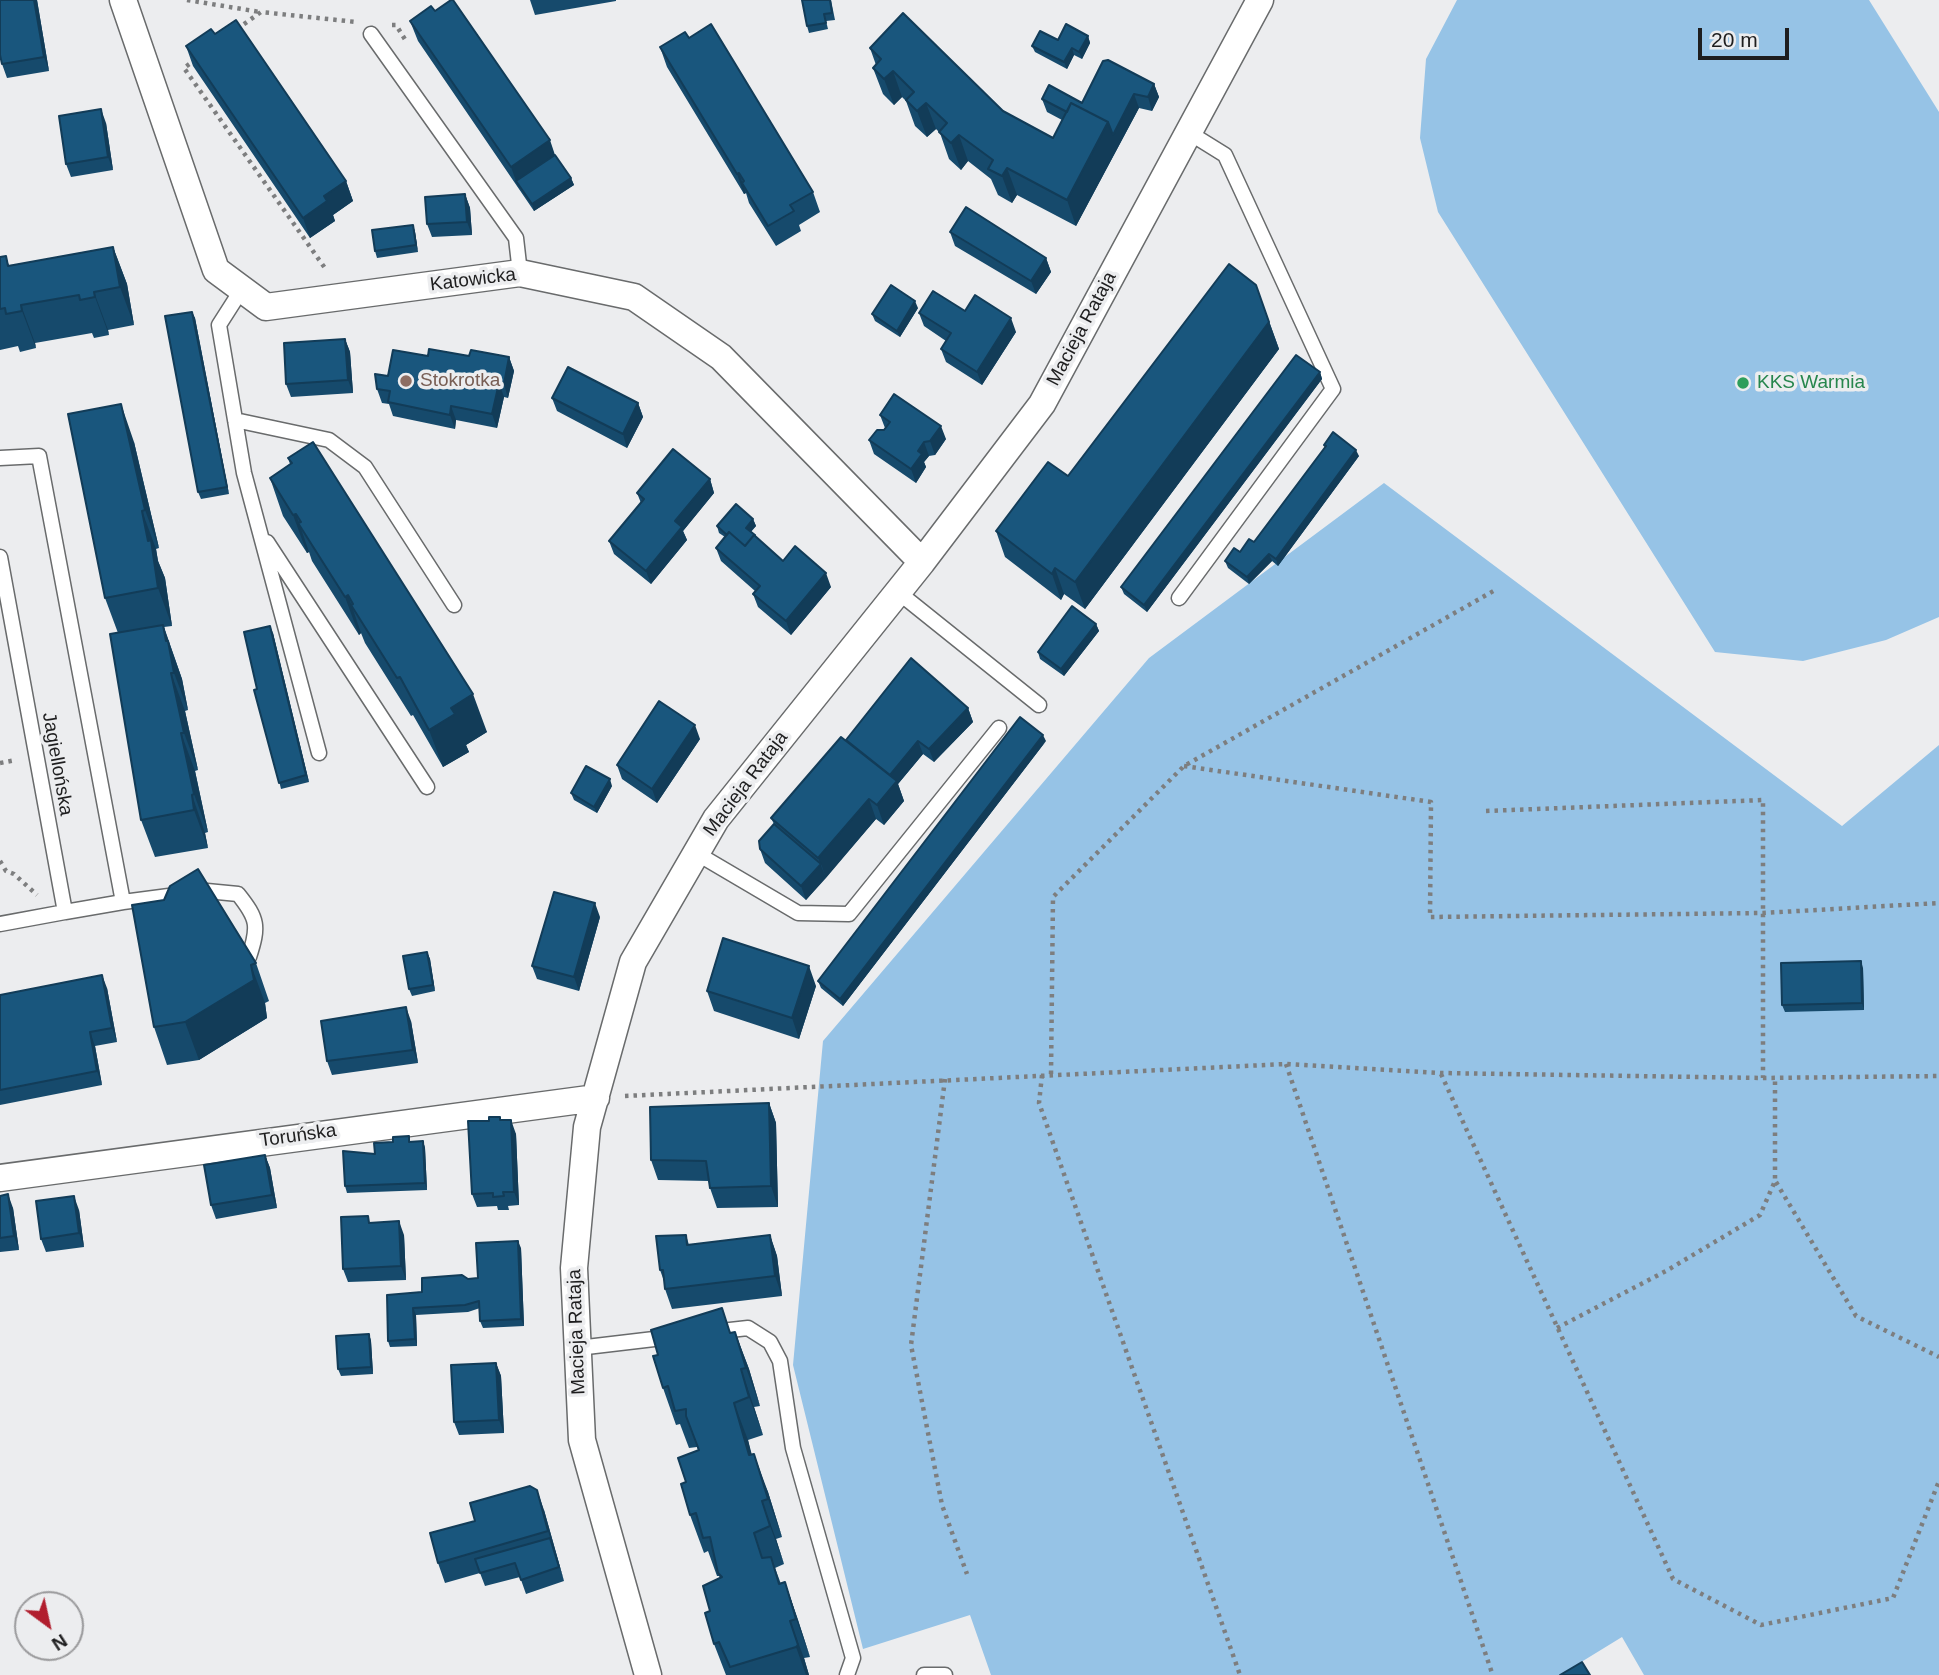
<!DOCTYPE html>
<html>
<head>
<meta charset="utf-8">
<style>
	body { margin:0 }
	#map { position:relative; width:1939px; height:1675px; overflow:hidden; background:#ecedef; font-family:Arial,sans-serif }
	canvas { display:block }
	.north { position:absolute; left:14px; top:1591px; width:70px; height:70px; box-sizing:border-box; background:#ecedef; border:2px solid #9a9a9c; border-radius:50%; rotate:147deg; font-size:19px; font-weight:700; line-height:28px; text-align:center; color:#1e1e1f }
	.north::after { content:''; display:block; margin:auto; width:24px; height:32px; background:#b11e2e; clip-path:polygon(50% 0,100% 100%,50% 72%,0 100%) }
	.scale { position:absolute; left:1698px; top:28px; width:91px; height:32px; box-sizing:border-box; border:4px solid #1e1e1f; border-top:0; padding-left:9px; font-size:21px; line-height:24px; white-space:nowrap; color:#1e1e1f; -webkit-text-stroke:5px #ecedef; paint-order:stroke }
</style>
</head>
<body>
<div id="map">
<canvas width="1939" height="1675"></canvas>
<div class="north">N</div>
<div class="scale">20 m</div>
</div>
<script>
const ctx = document.querySelector('canvas').getContext('2d');
ctx.lineJoin = 'round';
function fill(path, color) { ctx.fillStyle = color; ctx.fill(path, 'evenodd'); }
function strokePath(path, color, width, dash) { ctx.strokeStyle = color; ctx.lineWidth = width; ctx.lineCap = dash ? 'butt' : 'round'; ctx.setLineDash(dash || []); ctx.stroke(path); }
function drawText(font, color, halo, rows, align = 'center') {
  ctx.font = font + ' Arial,sans-serif'; ctx.lineWidth = 7; ctx.setLineDash([]); ctx.textBaseline = 'middle'; ctx.strokeStyle = halo; ctx.fillStyle = color; for (const [text, x, y, turn = 0] of rows) {
    ctx.save(); ctx.translate(x, y); ctx.rotate((+turn || 0) * Math.PI / 180); ctx.textAlign = isNaN(turn) ? turn : align; if (halo) ctx.strokeText(text, 0, 0); ctx.fillText(text, 0, 0); ctx.restore();
  }
}
fill(new Path2D(`
	M1457 0H1869L1939 112V617L1886 640 1803 661 1715 652 1438 212 1420 138 1426 59Z
	M1384 483 1842 826 1939 745V1675H1644L1622 1637 1560 1675H991L970 1615 863 1649 793 1365 823 1041 1149 658Z`), '#96c3e6');
const service = new Path2D(`
	M371 34 516 238 520 273
	M242 289 219 325 244 473 319 753
	M235 420 329 440 365 467 454 605
	M0 458 39 456 123 902 65 912
	M267 542 427 787
	M0 557 65 912 0 924
	M898 592 1039 705
	M1179 598 1333 389 1225 155 1188 132
	M696 853 798 913 849 914 999 728
	M123 902 207 891 238 894C258 919 259 926 249 957
	M712 1332 748 1328 770 1342 780 1361 793 1448 853 1658 847 1675
	M578 1348 671 1337
	M924 1675H945`);
const minor = new Path2D(`
	M123 0 216 270 266 307 520 273 634 297 721 357 922 562
	M0 1178 596 1098
	M648 1675 582 1440 574 1268 587 1127 633 962 716 819 922 562 1042 404 1260 0`);
strokePath(service, '#696b6c', 17);
strokePath(minor, '#696b6c', 29);
strokePath(new Path2D(`
	M187 0 260 12
	M392 25H396L406 41
	M237 29 261 12 356 22
	M196 59 184 68 327 271
	M0 763 16 760
	M1184 766 1431 802 1430 917 1763 913 1939 903
	M1486 811 1763 800V1078
	M0 861 6 871 14 874 37 895
	M1286 1064 1492 1673
	M1051 1074 1053 897 1184 766 1497 589
	M1441 1074 1673 1579 1761 1625 1893 1598 1939 1481
	M1042 1075 1039 1103 1240 1675
	M945 1079 911 1345 942 1505 967 1574
	M625 1096 1286 1064 1441 1073 1763 1078 1939 1076
	M1776 1182 1856 1316 1939 1357
	M1557 1328 1666 1271 1760 1215 1775 1181V1078`), '#7d7e7f', 4.5, [3.5, 5]);
strokePath(service, '#fff', 14);
strokePath(minor, '#fff', 26);
fill(new Path2D(`
	M37 0 49 71 7 78 2 64Z
	M530 0H616V1L535 15Z
	M802 0H831L835 20 826 21 828 29 809 33 807 26Z
	M435 11 555 155 571 178 574 185 534 211 418 41 410 21Z
	M215 34 346 181 353 201 333 215 335 221 310 238 193 66 186 46Z
	M1088 36 1090 43 1082 59 1074 55 1067 69 1035 52 1032 46Z
	M689 38 813 192 820 212 799 225 801 231 776 246 749 203 746 193 744 194 667 67 660 47Z
	M870 48 1003 111 1053 138 1062 120 1047 112 1042 99 1082 103 1154 84 1159 97 1152 111 1139 108 1076 226 1017 195 1012 203 998 195 991 179 968 161 961 170 949 159 940 133 936 129 927 137 915 126 906 101 902 97 894 105 883 94 873 68 876 65Z
	M106 123 113 170 71 177 66 164Z
	M465 194 470 208 472 235 432 237 427 224Z
	M413 225 415 232 418 252 377 258 375 251Z
	M950 232 1046 258 1051 272 1036 294 955 246Z
	M113 247 127 284 134 325 108 330 109 335 94 338 92 333 35 343 36 348 20 352 18 346 0 350V257L6 256 9 266Z
	M1256 285 1279 349 1085 609 1064 594 1061 600 1005 557 996 531 1068 476Z
	M918 308 900 337 875 321 872 314Z
	M965 311 1016 332 982 385 946 362 941 349 946 341 924 326 919 313Z
	M192 312 195 318 229 494 201 499 198 492Z
	M345 339 350 352 353 393 291 397 286 384Z
	M428 356 509 357 514 371 508 398 504 397 497 428 456 420 455 429 393 416 389 404 382 403 377 389 388 376Z
	M1320 372 1322 379 1147 612 1124 594 1121 587Z
	M552 398 638 403 643 417 627 448 557 411Z
	M880 415 946 439 935 455 929 456 924 462 926 467 916 483 874 454 869 440 885 428Z
	M134 442 159 548 156 549 158 561 165 578 172 626 164 627 182 679 188 710 185 711 198 770 195 771 208 832 205 833 208 848 155 857 141 820 118 633 105 598Z
	M1324 445 1359 456 1278 566 1272 561 1249 584 1228 568 1225 561 1254 542 1325 448Z
	M288 458 487 732 466 745 469 752 443 767 413 715 411 716 365 643 361 633 359 635 312 561 309 552 307 553 283 516 270 478 290 464Z
	M710 479 714 493 683 531 687 540 651 584 614 554 609 541 641 503 637 493Z
	M753 519 756 526 751 532 756 537 783 561 831 587 791 635 758 607 753 594 755 591 721 561 716 548 725 537 719 533 717 526Z
	M1096 624 1099 631 1064 676 1040 659 1038 652Z
	M273 633 309 782 281 789 257 689Z
	M968 708 973 722 934 762 923 754 898 784 904 801 884 825 876 819 806 900 765 863 760 849 774 824 771 818 846 740Z
	M700 739 657 803 622 779 617 765Z
	M1046 741 843 1006 821 988 818 981Z
	M612 786 597 813 574 800 571 793Z
	M164 900 256 963 269 1001 265 1003 267 1018 199 1060 167 1065 154 1027Z
	M600 917 579 991 537 979 532 966Z
	M427 952 430 959 435 991 412 996 409 989Z
	M1863 968 1864 1010 1785 1012 1782 1005Z
	M816 986 799 1039 714 1011 707 991Z
	M107 988 117 1042 95 1046 102 1085 0 1105V995Z
	M411 1021 418 1063 332 1075 327 1061Z
	M769 1103 776 1123 778 1207 717 1208 710 1188 709 1181 658 1180 651 1160Z
	M500 1117 501 1120 516 1134 519 1205 508 1206 509 1210H498L497 1206 477 1207 472 1194Z
	M411 1141H423L425 1148 427 1190 347 1193 345 1186 375 1154Z
	M265 1155 270 1168 277 1208 216 1219 211 1205Z
	M0 1196 13 1208 19 1250 0 1252Z
	M79 1210 84 1247 46 1252 41 1239Z
	M404 1235 406 1280 348 1282 343 1269Z
	M686 1235 689 1245 770 1235 777 1256 782 1296 672 1309 665 1289 664 1281 660 1270Z
	M521 1248 524 1326 483 1328 480 1321V1308L468 1312 416 1315 417 1346 390 1347 388 1341 422 1292 468 1279 478 1278Z
	M735 1332 749 1369 760 1406 754 1407 763 1435 748 1440 751 1454 768 1492 782 1537 776 1539 784 1564 775 1568 781 1584 785 1582 798 1620 810 1657 804 1658 809 1675H726L714 1644 710 1611 720 1578 719 1576H717L708 1551 704 1553 690 1515 698 1450 697 1447 689 1448 680 1424 676 1425 663 1388 731 1333Z
	M369 1334 371 1341 373 1374 341 1376 338 1369Z
	M496 1363 501 1376 504 1433 459 1435 454 1422Z
	M544 1510 564 1581 526 1594 520 1577 485 1586 480 1573 445 1583 438 1563Z`), '#164a6c');
fill(new Path2D(`
	M34 0H37L49 71 44 57Z
	M1088 36 1090 43 1082 59 1079 52Z
	M1072 48 1074 55 1067 69 1064 62Z
	M893 71 902 97 894 105 884 79Z
	M1154 84 1159 97 1152 111 1148 97Z
	M1134 94 1139 108 1076 226 1067 200 1108 122Z
	M926 103 936 129 927 137 917 111Z
	M101 109 106 123 113 170 108 157Z
	M959 135 968 161 961 170 951 143Z
	M550 140 557 161 516 181 511 167Z
	M1007 168 1017 195 1012 203 1002 176Z
	M739 173 744 187 742 183 746 193 744 194 737 174Z
	M571 178 574 185 534 211 532 204Z
	M346 181 353 201 333 215 335 221 310 238 303 218 324 196Z
	M465 194 470 208 472 235 467 222Z
	M413 225 415 232 418 252 416 245Z
	M113 247 127 284 134 325 120 287Z
	M1046 258 1051 272 1036 294 1031 281Z
	M1256 285 1279 349 1085 609 1075 582Z
	M94 292 108 330 109 335 95 297Z
	M915 301 918 308 900 337 897 331Z
	M21 305 35 343 36 348 22 311Z
	M192 312 195 318 229 494 227 487Z
	M1011 318 1016 332 982 385 977 372Z
	M345 339 350 352 353 393 348 380Z
	M509 357 514 371 508 398 504 384Z
	M1320 372 1322 379 1147 612 1144 605Z
	M499 383 504 397 497 428 492 414Z
	M638 403 643 417 627 448 623 434Z
	M121 404 134 442 159 548 145 510Z
	M451 406 456 420 455 429 450 415Z
	M941 426 946 439 935 455 930 441Z
	M924 442 929 456 924 462 926 467 916 483 911 469 918 451Z
	M1356 450 1359 456 1278 566 1276 559Z
	M710 479 714 493 683 531 687 540 651 584 646 571 675 521Z
	M142 511 156 549 158 561 165 578 172 626 158 588Z
	M296 514 309 552 307 553 293 515Z
	M753 519 756 526 748 534 746 528Z
	M1269 554 1272 561 1249 584 1247 577Z
	M1055 568 1064 594 1061 600 1052 574Z
	M826 573 831 587 791 635 786 621Z
	M348 595 361 633 359 635 345 597Z
	M1096 624 1099 631 1064 676 1061 669Z
	M163 625 182 679 188 710 174 673 166 641Z
	M270 626 273 633 309 782 306 775Z
	M171 673 185 711 198 770 184 733Z
	M473 694 487 732 466 745 469 752 443 767 429 730 451 708Z
	M968 708 973 722 934 762 929 749Z
	M695 725 700 739 657 803 652 789Z
	M181 733 195 771 208 832 194 794Z
	M1043 735 1046 741 843 1006 840 999Z
	M918 741 923 754 898 784 904 801 884 825 877 805 888 777Z
	M610 779 612 786 597 813 594 807Z
	M192 795 205 833 208 848 194 810Z
	M869 799 876 819 826 878 818 858Z
	M821 864 826 878 806 900 801 886Z
	M595 903 600 917 579 991 574 977Z
	M427 952 430 959 435 991 433 985Z
	M1861 961 1863 968 1864 1010 1862 1003Z
	M251 965 265 1003 267 1018 199 1060 185 1022Z
	M809 966 816 986 799 1039 792 1018Z
	M102 975 107 988 117 1042 112 1028Z
	M406 1007 411 1021 418 1063 413 1050Z
	M90 1032 95 1046 102 1085 97 1071Z
	M769 1103 776 1123 778 1207 771 1186Z
	M511 1120 516 1134 519 1205 514 1192Z
	M423 1141 425 1148 427 1190 425 1183Z
	M265 1155 270 1168 277 1208 272 1195Z
	M8 1194 13 1208 19 1250 14 1236Z
	M74 1196 79 1210 84 1247 79 1233Z
	M399 1221 404 1235 406 1280 401 1266Z
	M770 1235 777 1256 782 1296 775 1276Z
	M518 1241 521 1248 524 1326 521 1319Z
	M413 1308 416 1315 417 1346 415 1339Z
	M735 1332 749 1369 760 1406 746 1368Z
	M369 1334 371 1341 373 1374 371 1367Z
	M496 1363 501 1376 504 1433 499 1420Z
	M741 1369 754 1407 763 1435 749 1397Z
	M734 1403 748 1440 762 1493 749 1455Z
	M754 1454 768 1492 782 1537 768 1499Z
	M537 1490 544 1510 564 1581 548 1531Z
	M762 1501 776 1539 784 1564 770 1526Z
	M785 1582 798 1620 810 1657 796 1619Z
	M790 1621 804 1658 809 1675H806L796 1647Z`), '#123c58');
const building = new Path2D(`
	M0 0H34L44 57 2 64 0 55Z
	M451 0H453L550 140 511 167 410 21 431 6 435 11Z
	M802 0H830L832 13 824 14 826 23 807 26Z
	M903 13 1003 111 1053 138 1071 103 1108 122 1067 200 1007 168 1002 176 988 169 993 160 959 135 951 143 939 132 947 123 926 103 917 111 906 100 914 92 893 71 884 79 873 68 881 59 870 48Z
	M236 20 346 181 324 196 327 201 303 218 186 46 211 29 215 34Z
	M711 24 813 192 790 205 794 211 768 226 742 183 744 181 739 173 737 174 660 47 685 32 689 38Z
	M1066 24 1088 36 1079 52 1072 48 1064 62 1032 46 1040 31 1058 40Z
	M1108 60 1154 84 1148 97 1134 94 1113 135 1108 122 1071 103 1067 112 1042 99 1049 85 1082 103 1103 61Z
	M101 109 108 157 66 164 59 116Z
	M555 155 571 178 532 204 516 181Z
	M465 194 467 222 427 224 425 197Z
	M966 207 1046 258 1031 281 950 232Z
	M413 225 416 245 375 251 372 230Z
	M113 247 120 287 94 292 95 297 80 300 79 295 21 305 22 311 6 314 5 308 0 309V257L6 256 8 266Z
	M1229 264 1256 285 1269 322 1075 582 1055 568 1052 574 996 531 1048 462 1068 476Z
	M891 285 915 301 897 331 872 314Z
	M933 291 965 311 975 295 1011 318 977 372 941 349 951 333 919 313Z
	M192 312 227 487 198 492 165 316Z
	M345 339 348 380 286 384 284 343Z
	M429 349 469 356 471 350 509 357 504 384 499 383 492 414 451 406 450 415 388 402 390 391 377 389 375 374 388 376 393 350 428 356Z
	M1296 355 1320 372 1144 605 1121 587Z
	M568 367 638 403 623 434 552 398Z
	M894 394 941 426 930 441 924 442 918 451 922 454 911 469 869 440 877 430H884L890 422 880 415Z
	M121 404 145 510 142 511 148 541 151 540 158 588 105 598 68 414Z
	M1333 432 1356 450 1276 559 1269 554 1247 577 1225 561 1234 548 1240 552 1249 539 1254 542 1326 446 1324 445Z
	M313 442 473 694 451 708 455 714 429 730 400 677 397 678 351 605 353 604 348 595 345 597 298 523 301 522 296 514 293 515 270 478 292 463 288 458Z
	M673 449 710 479 675 521 682 527 646 571 609 541 644 499 637 493Z
	M736 504 753 519 746 528 755 535H754L745 546 729 532 727 535 717 526Z
	M729 532 745 546 754 535 783 561 795 546 826 573 786 621 753 594 760 586 716 548Z
	M1072 606 1096 624 1061 669 1038 652Z
	M163 625 166 641H168L174 673H171L184 733H181L194 794 192 795 194 810 141 820 110 634Z
	M270 626 306 775 279 783 254 690 257 689 244 632Z
	M911 658 968 708 929 749 918 741 890 775 846 740Z
	M659 701 695 725 652 789 617 765Z
	M1020 717 1043 735 840 999 818 981Z
	M841 737 897 781 877 805 869 799 818 858 771 818Z
	M586 766 610 779 594 807 571 793Z
	M774 824 821 864 801 886 760 849 759 841Z
	M198 869 256 963 251 965 254 980 185 1022 154 1027 132 905 164 900 170 886Z
	M554 892 595 903 574 977 532 966Z
	M723 938 809 966 792 1018 707 991Z
	M427 952 433 985 409 989 403 956Z
	M1861 961 1862 1003 1782 1005 1781 963Z
	M102 975 112 1028 90 1032 97 1071 0 1090V995Z
	M406 1007 413 1050 327 1061 321 1021Z
	M769 1103 771 1186 710 1188 706 1161 651 1160 650 1107Z
	M489 1117H500V1120H511L514 1192H503L504 1196 493 1197V1193L472 1194 468 1121H489Z
	M409 1136V1142L423 1141 425 1183 345 1186 343 1151 375 1154 374 1143 393 1142V1137Z
	M265 1155 272 1195 211 1205 204 1165Z
	M8 1194 14 1236 0 1238V1196Z
	M74 1196 79 1233 41 1239 36 1201Z
	M368 1216 369 1223 399 1221 401 1266 343 1269 341 1217Z
	M686 1235 687 1245 770 1235 775 1276 665 1289 663 1270H660L656 1236Z
	M518 1241 521 1319 480 1321 479 1301 465 1305 413 1308 415 1339 388 1341 387 1295 422 1292V1278L462 1275 468 1279 478 1278 476 1243Z
	M722 1308 730 1333 735 1332 746 1368 741 1369 749 1397 734 1403 749 1455 754 1454 768 1499 762 1501 770 1526 754 1533 762 1558 771 1557 779 1584 785 1582 796 1619 790 1621 798 1645 796 1647 730 1667 719 1642 714 1644 705 1613 710 1611 703 1586 722 1577 718 1573 710 1537 703 1538 696 1513 690 1515 681 1484 686 1482 678 1458 699 1450 686 1416V1409L675 1411 668 1386 663 1388 653 1356 658 1355 651 1330Z
	M369 1334 371 1367 338 1369 336 1336Z
	M496 1363 499 1420 454 1422 451 1365Z
	M530 1486 537 1490 548 1531 438 1563 430 1533 475 1521 470 1503Z
	M550 1538 559 1567 521 1580 515 1563 480 1573 475 1559Z
	M1582 1662 1590 1675H1560Z`);
fill(building, '#19567d');
strokePath(building, '#123c58', 2);
for (const [x, y, r, color] of [
	[406,381,7,"#8d6e63"],
	[1743,383,7,"#2e9e5b"]
]) { const dot = new Path2D(); dot.arc(x, y, r, 0, 2 * Math.PI); ctx.fillStyle = color; ctx.fill(dot); strokePath(dot, '#ecedef', 2.5); }
drawText('19px', '#1e1e1f', '#ecedef', [
	["Katowicka",473,280,-7],
	["Macieja Rataja",1082,329,-62],
	["Jagiellońska",57,764,80],
	["Macieja Rataja",746,784,-53],
	["Toruńska",298,1136,-8],
	["Macieja Rataja",577,1332,-92]
]);
drawText('19px', '#785e54', '#ecedef', [
	["Stokrotka",420,381]
], 'left');
drawText('19px', '#27864d', '#ecedef', [
	["KKS Warmia",1757,383]
], 'left');
</script>
</body>
</html>
